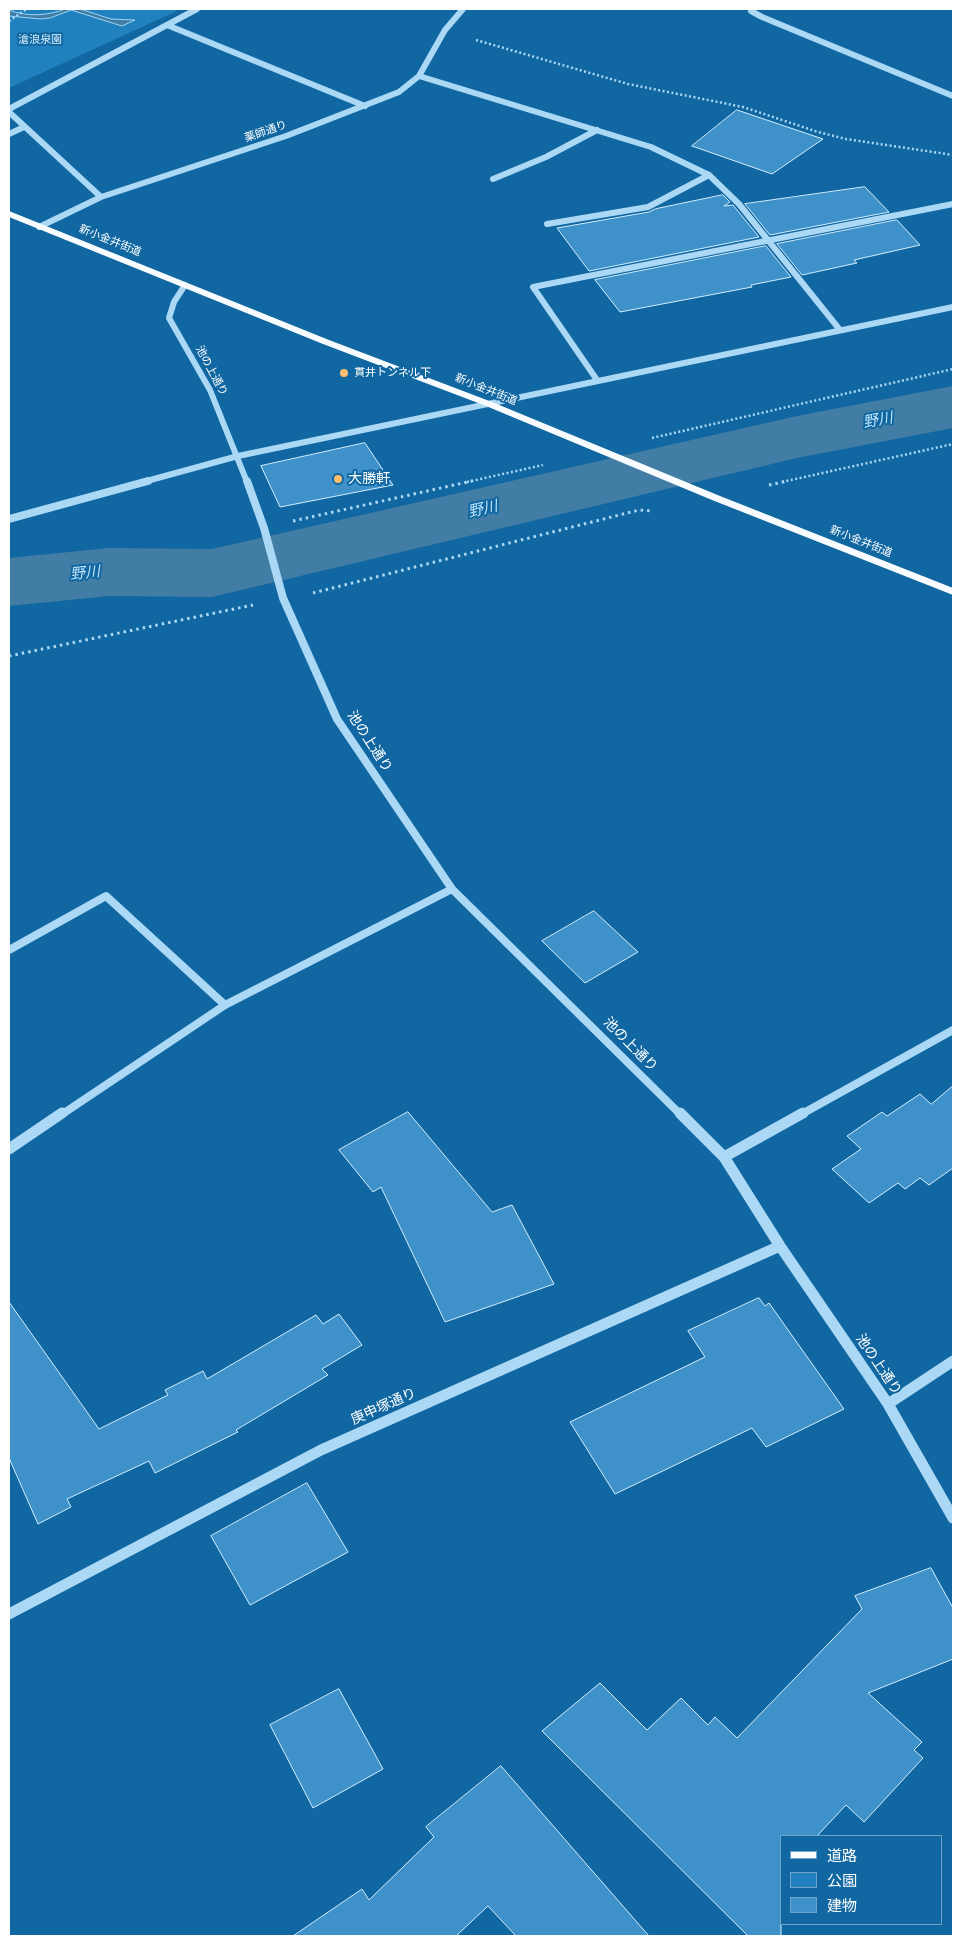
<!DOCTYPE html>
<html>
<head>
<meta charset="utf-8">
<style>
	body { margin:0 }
	#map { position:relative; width:962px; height:1945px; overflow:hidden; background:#1167a1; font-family:"Roboto Condensed","Noto Sans JP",sans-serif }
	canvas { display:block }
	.frame { position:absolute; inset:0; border:10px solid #fff; pointer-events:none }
	.legend { position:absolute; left:780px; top:1835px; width:162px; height:90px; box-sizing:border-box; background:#1167a1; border:1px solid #70a4c7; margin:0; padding:6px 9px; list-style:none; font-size:15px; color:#fff }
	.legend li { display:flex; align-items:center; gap:10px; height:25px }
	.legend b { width:25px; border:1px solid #70a4c7 }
</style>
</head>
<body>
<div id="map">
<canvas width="962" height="1945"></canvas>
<div class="frame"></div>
<ul class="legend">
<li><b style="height:6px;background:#f8fcff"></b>道路</li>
<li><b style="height:14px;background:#2081be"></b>公園</li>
<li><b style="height:14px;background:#3e92c9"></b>建物</li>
</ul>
</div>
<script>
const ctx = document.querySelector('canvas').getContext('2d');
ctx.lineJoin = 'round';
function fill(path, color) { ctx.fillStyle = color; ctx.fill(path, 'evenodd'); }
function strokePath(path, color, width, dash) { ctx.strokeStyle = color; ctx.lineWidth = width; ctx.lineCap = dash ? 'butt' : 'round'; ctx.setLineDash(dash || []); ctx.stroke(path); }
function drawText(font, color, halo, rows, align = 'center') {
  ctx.font = font + ' "Roboto Condensed","Noto Sans JP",sans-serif'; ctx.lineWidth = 4; ctx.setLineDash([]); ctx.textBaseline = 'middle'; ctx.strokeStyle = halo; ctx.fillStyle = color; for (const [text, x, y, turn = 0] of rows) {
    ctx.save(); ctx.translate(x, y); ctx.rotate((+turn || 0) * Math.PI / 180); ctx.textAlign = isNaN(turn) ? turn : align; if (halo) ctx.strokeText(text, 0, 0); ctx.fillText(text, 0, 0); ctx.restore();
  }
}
fill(new Path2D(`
	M9 9H171L177 11 9 88Z`), '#2081be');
const water = new Path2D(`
	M65 9H80L111 19 135 20 122 26 71 10 50 18 41 19 9 16V10C26 17 48 16 65 9Z`);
fill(water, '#427da5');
strokePath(water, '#9cd5f8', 1);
fill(new Path2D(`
	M953 386V428L797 458 212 597 109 596 9 606V558L109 548 212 549 797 416Z`), '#427da5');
const building = new Path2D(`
	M737 110 823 139 772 174 692 146Z
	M865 187 889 212 770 235 745 204Z
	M723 195 730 202 724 206 733 205 759 237 589 271 557 228 649 212 655 209Z
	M897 220 920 245 854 260 857 263 802 275 777 244Z
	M766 246 791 277 751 285 752 287 620 312 595 280Z
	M365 443 393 485 280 507 261 466Z
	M594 911 638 952 585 983 542 941Z
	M953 1086V1168L929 1185 920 1178 905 1189 898 1183 869 1203 832 1169 861 1149 847 1136 882 1112 887 1116 920 1094 931 1104Z
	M408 1112 492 1212 512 1205 554 1284 445 1322 381 1187 373 1192 339 1150Z
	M759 1298 765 1306 769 1303 844 1409 766 1447 752 1428 615 1494 570 1422 705 1357 688 1331Z
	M9 1302 99 1429 168 1395 165 1390 203 1371 207 1379 316 1315 323 1324 339 1314 362 1345 322 1369 328 1375 236 1430 238 1432 155 1473 149 1461 67 1499 71 1507 38 1524 9 1458Z
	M307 1483 348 1552 250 1605 211 1536Z
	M931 1568 953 1608V1659L868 1693 922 1742 914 1750 923 1758 864 1822 846 1805 817 1836H781V1936H748L542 1731 600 1683 647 1730 681 1698 708 1725 715 1717 737 1738 862 1609 855 1596Z
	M339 1689 383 1769 313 1808 270 1725Z
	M501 1766 649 1936H516L488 1906 456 1936H293L362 1889 369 1900 434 1837 426 1827Z`);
fill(building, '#3e92c9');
strokePath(building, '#d3edfe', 1);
strokePath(new Path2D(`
	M9 21 27 9
	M476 40 628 84 743 107 818 132 846 139 953 155
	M652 438 953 369
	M467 482 543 465
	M782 482 953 444`), '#aad8f5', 2.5, [2, 2.5]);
strokePath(new Path2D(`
	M769 485 788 481
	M293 521 472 481
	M313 593 639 510 652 511
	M9 656 253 605`), '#aad8f5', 3, [2.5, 4]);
strokePath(new Path2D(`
	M753 9 751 11 762 17 953 96
	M167 25 365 106
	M419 76 651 147 709 175 739 204 840 330
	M9 109 197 9
	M9 112 101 197
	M9 134 24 127
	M493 179 546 157 597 130
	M547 224 648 207 709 175
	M39 227 101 197 286 136 399 92 419 76 445 30 463 9
	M185 285 174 302 169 318 210 390 247 482
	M597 380 533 287 953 204
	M143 482 238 456 953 307`), '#aad8f5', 6);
strokePath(new Path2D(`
	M247 481 264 528 283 598 337 719 452 889 681 1115
	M9 519 148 481
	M9 950 106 896 225 1005
	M61 1115 225 1005 452 889
	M800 1115 953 1030`), '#aad8f5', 8);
strokePath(new Path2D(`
	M680 1113 724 1157 780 1246 888 1404 953 1518
	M9 1149 62 1113
	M724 1157 803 1113
	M888 1404 953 1361
	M9 1614 321 1450 780 1246`), '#aad8f5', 11);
fill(new Path2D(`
	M9 211 329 340 492 402 720 496 953 588V595L712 500 486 406 323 344 9 217Z`), '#f8fcff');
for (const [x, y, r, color] of [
	[344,373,5,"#ffbe6e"],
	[338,479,5,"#ffbe6e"]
]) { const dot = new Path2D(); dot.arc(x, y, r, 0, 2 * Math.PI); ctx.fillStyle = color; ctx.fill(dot); strokePath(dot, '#1167a1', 2); }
drawText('11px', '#d3edfe', '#1167a1', [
	["滄浪泉園",40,40]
]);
drawText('11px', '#fff', '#1167a1', [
	["薬師通り",266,132,-19],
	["新小金井街道",110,241,22],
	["池の上通り",211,371,62],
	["新小金井街道",486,390,22],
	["新小金井街道",861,542,22]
]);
drawText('11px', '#fff', '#1167a1', [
	["貫井トンネル下",354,373]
], 'left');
drawText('14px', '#fff', '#1167a1', [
	["大勝軒",348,479]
], 'left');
drawText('14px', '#fff', '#1167a1', [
	["池の上通り",369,742,57],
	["池の上通り",630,1045,45],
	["池の上通り",878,1365,56],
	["庚申塚通り",384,1407,-24]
]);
drawText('italic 15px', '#bee4fb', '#1167a1', [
	["野川",878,421,-11],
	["野川",483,510,-13],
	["野川",85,574,-6]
]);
</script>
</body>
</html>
